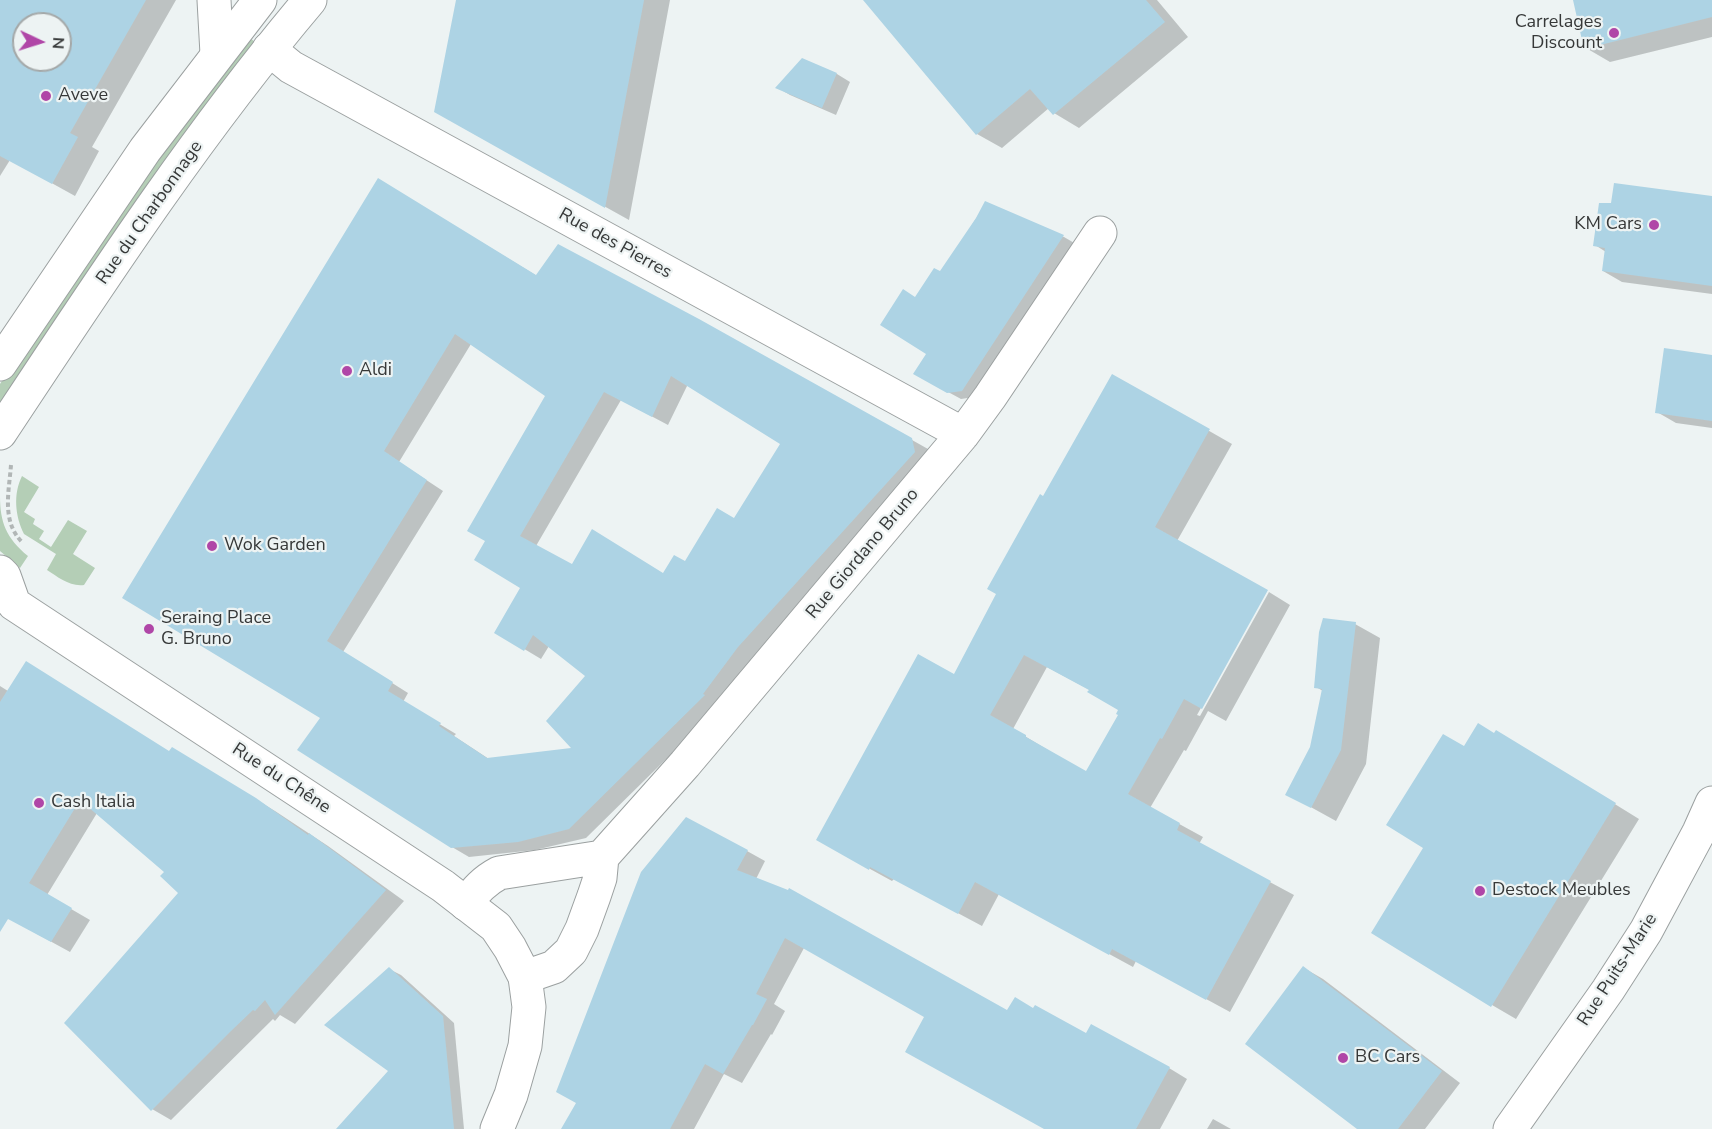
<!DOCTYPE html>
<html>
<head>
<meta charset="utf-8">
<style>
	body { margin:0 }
	#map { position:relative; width:1712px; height:1129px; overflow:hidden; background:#edf3f3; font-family:"Nunito Sans",sans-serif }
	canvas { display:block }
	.north { position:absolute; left:12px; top:12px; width:60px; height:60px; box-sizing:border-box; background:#edf3f3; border:2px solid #a4a8a8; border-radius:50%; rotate:94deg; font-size:16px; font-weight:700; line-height:24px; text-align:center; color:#363838 }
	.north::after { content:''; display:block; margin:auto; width:21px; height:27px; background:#b046a7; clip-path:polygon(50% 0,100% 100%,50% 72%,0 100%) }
</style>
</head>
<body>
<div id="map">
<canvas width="1712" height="1129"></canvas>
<div class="north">N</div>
</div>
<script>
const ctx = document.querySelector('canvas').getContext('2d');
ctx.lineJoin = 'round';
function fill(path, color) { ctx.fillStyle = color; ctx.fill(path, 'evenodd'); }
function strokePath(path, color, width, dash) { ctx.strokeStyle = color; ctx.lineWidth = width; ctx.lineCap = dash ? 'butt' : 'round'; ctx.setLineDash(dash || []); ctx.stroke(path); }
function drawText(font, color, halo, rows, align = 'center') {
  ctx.font = font + ' "Nunito Sans",sans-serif'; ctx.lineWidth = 4.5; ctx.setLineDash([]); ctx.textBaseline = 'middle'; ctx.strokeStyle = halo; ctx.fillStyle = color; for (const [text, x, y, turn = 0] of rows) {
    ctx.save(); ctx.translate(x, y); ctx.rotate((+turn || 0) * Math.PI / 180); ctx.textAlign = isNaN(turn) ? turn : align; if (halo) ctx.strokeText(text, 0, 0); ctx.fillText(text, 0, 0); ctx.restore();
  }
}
fill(new Path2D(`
	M246 35 259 45 0 413V384L41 320Z
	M22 476 39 487 24 512 35 519 33 524 44 531 39 539 51 547 68 520 87 531 73 554 95 568 84 585C70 587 58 577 47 570L56 554 24 534C15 516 13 494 22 476Z
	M0 496C0 522 6 538 28 556L20 568 0 551Z`), '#b4ceb6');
fill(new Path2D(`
	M0 0H176L92 147 99 151 75 196 10 160 0 176ZM24 24H60V60H24Z
	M457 0H670L629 220 460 126Z
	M865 0H1157L1188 37 1079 128 1054 113 1049 108 1002 148 977 134Z
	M1574 0H1712V37L1610 62 1586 48Z
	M803 60 837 74 850 82 836 115 790 95 778 88Z
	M379 180 537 276 699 320 928 449 931 462 754 656 718 704 720 706 586 838 535 850 469 857 452 847 323 717 124 597ZM471 344 547 396 487 541 523 587 496 632 541 659 549 646 587 676 574 750 489 759 454 736 456 734 403 702 408 693 343 652 443 491 399 462ZM688 384 782 443 735 520 686 563 664 574 572 566 536 546 621 400 668 425Z
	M1712 197V294L1622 282 1603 271 1606 252 1595 245Z
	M986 203 1064 237 1076 244 974 397 961 399 915 374 928 354 916 298 941 273Z
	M1712 356V428L1676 423 1657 412Z
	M1113 376 1232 444 1177 541 1266 591 1197 715 1200 716 1269 592 1290 605 1226 721 1208 711 1186 751 1184 750 1150 808 1203 837 1199 844 1294 895 1230 1012 1136 961 1133 967 999 894 982 926 894 879 892 881 841 853 955 676 998 593 1043 498ZM1047 667 1090 690 1120 710V714L1086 773 1013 729Z
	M1355 624 1380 638 1366 764 1336 821 1287 794 1312 748 1323 691 1316 687Z
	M0 686 8 691 191 760 275 811 328 846 404 901 295 1024 280 1015 275 1021 273 1019 171 1120 152 1109 181 893 167 872 97 813 47 895 90 920 70 952 28 929 0 899Z
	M1521 746 1639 819 1516 1019 1492 1005 1425 847 1465 748Z
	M747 851 765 861 756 879 1008 1012 1087 1035 1169 1068 1187 1079 1160 1129H1046L926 1016 804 948 774 1004 785 1011 772 1035 771 1034 742 1083 724 1074 694 1129H562Z
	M1304 968 1323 979 1460 1083 1425 1129H1359Z
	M389 969 401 975 454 1023 464 1129H338L390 1071Z
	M1213 1119 1231 1129H1207Z`), '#0003');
fill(new Path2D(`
	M0 0H146L70 133 78 137 52 184 0 156ZM24 24H60V60H24Z
	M456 0H644L605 208 434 112Z
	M863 0H1146L1165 22 1053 115 1030 89 976 135Z
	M1573 0H1712V17L1584 49Z
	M802 58 837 73 822 108 775 88Z
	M378 178 536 275 558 244 699 319 912 438 915 452 738 647 703 694 705 695 569 829 518 842 451 848 297 750 320 718 122 598ZM455 334 545 396 467 531 485 541 474 560 520 588 494 633 524 651 533 635 585 676 546 721 571 748 487 758 439 726 441 723 388 691 393 682 327 641 427 480 384 451ZM671 376 780 444 734 518 717 508 685 561 674 555 663 573 592 529 572 564 520 536 604 392 652 417Z
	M1614 183 1712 196V286L1602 271 1605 248 1593 246 1599 203H1611Z
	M985 201 1064 235 962 391 947 393 913 374 926 354 880 325 903 289 915 297 934 268 940 271 976 218Z
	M1664 348 1712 355V421L1655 413Z
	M1112 374 1210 429 1155 527 1268 590 1202 709 1184 699 1162 739 1160 738 1128 794 1180 823 1177 830 1271 881 1206 1000 1112 949 1109 955 975 882 958 914 870 867 869 870 816 840 918 654 954 674 996 594 987 589 1040 494 1043 496ZM1024 655 1089 690 1087 692 1118 710 1116 714 1118 715 1086 771 1026 737V735L990 715Z
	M1323 618 1356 622 1341 750 1311 808 1285 795 1310 747 1322 689 1314 688 1319 632Z
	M26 661 169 751 172 747 256 798 308 835 309 833 386 890 275 1015 265 1000 255 1011 253 1010 231 1031 151 1111 64 1023 178 893 160 876 164 872 80 800 29 883 72 908 51 942 8 919 0 932V702Z
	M1478 723 1494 733 1496 730 1616 803 1491 1007 1371 933 1423 848 1386 825 1443 734 1464 746Z
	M686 817 748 850 737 870 788 890 789 888 1007 1010 1015 997 1033 1008 1035 1005 1086 1033 1091 1024 1170 1067 1136 1129H1044L905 1052 924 1017 785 938 756 994 767 999 753 1025H752L723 1074 705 1064 670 1129H561L576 1103 556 1092 641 872Z
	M1303 966 1442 1071 1398 1129H1357L1245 1044Z
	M389 967 443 1016 454 1129H336L388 1071 324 1025Z`), '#add3e4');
const street = new Path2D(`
	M214 0 217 54
	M269 49 291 67 963 434
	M466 904C476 890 484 881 499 873L602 857
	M525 977 554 967 571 951 582 929 594 896 600 878 602 857 685 764 963 434 990 397 1100 233`);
const secondary = new Path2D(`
	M0 364 145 150 260 0
	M0 433C98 285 195 136 310 0
	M0 572 4 576 14 604 443 886 496 927 510 948 525 977 529 1007 525 1046 511 1095 497 1129
	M1510 1129 1608 990 1646 931 1699 832 1712 803`);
strokePath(street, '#9ba0a0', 35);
strokePath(secondary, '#9ba0a0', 35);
strokePath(new Path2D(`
	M11 465C9 492 1 522 23 543`), '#b1b6b6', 4, [4.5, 3]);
strokePath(street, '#fff', 33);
strokePath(secondary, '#fff', 33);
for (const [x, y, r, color] of [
	[1614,33,6,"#b046a7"],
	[46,96,6,"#b046a7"],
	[1654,225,6,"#b046a7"],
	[347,371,6,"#b046a7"],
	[212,546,6,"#b046a7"],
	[149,629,6,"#b046a7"],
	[39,803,6,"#b046a7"],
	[1480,891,6,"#b046a7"],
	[1343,1058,6,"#b046a7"]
]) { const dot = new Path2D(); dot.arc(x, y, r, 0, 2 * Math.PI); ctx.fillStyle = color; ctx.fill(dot); strokePath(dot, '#edf3f3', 2); }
drawText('18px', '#363838', '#edf3f3', [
	["Carrelages",1602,23,"right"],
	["Discount",1602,44,"right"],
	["Aveve",58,96],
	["KM Cars",1642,225,"right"],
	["Aldi",359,371],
	["Wok Garden",224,546],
	["Seraing Place",161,619],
	["G. Bruno",161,640],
	["Cash Italia",51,803],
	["Destock Meubles",1492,891],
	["BC Cars",1355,1058]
], 'left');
drawText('18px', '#363838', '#edf3f3', [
	["Rue du Charbonnage",150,213,-55],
	["Rue des Pierres",615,244,29],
	["Rue Giordano Bruno",863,554,-50],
	["Rue du Chêne",281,779,33],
	["Rue Puits-Marie",1618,970,-57]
]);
</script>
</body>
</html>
